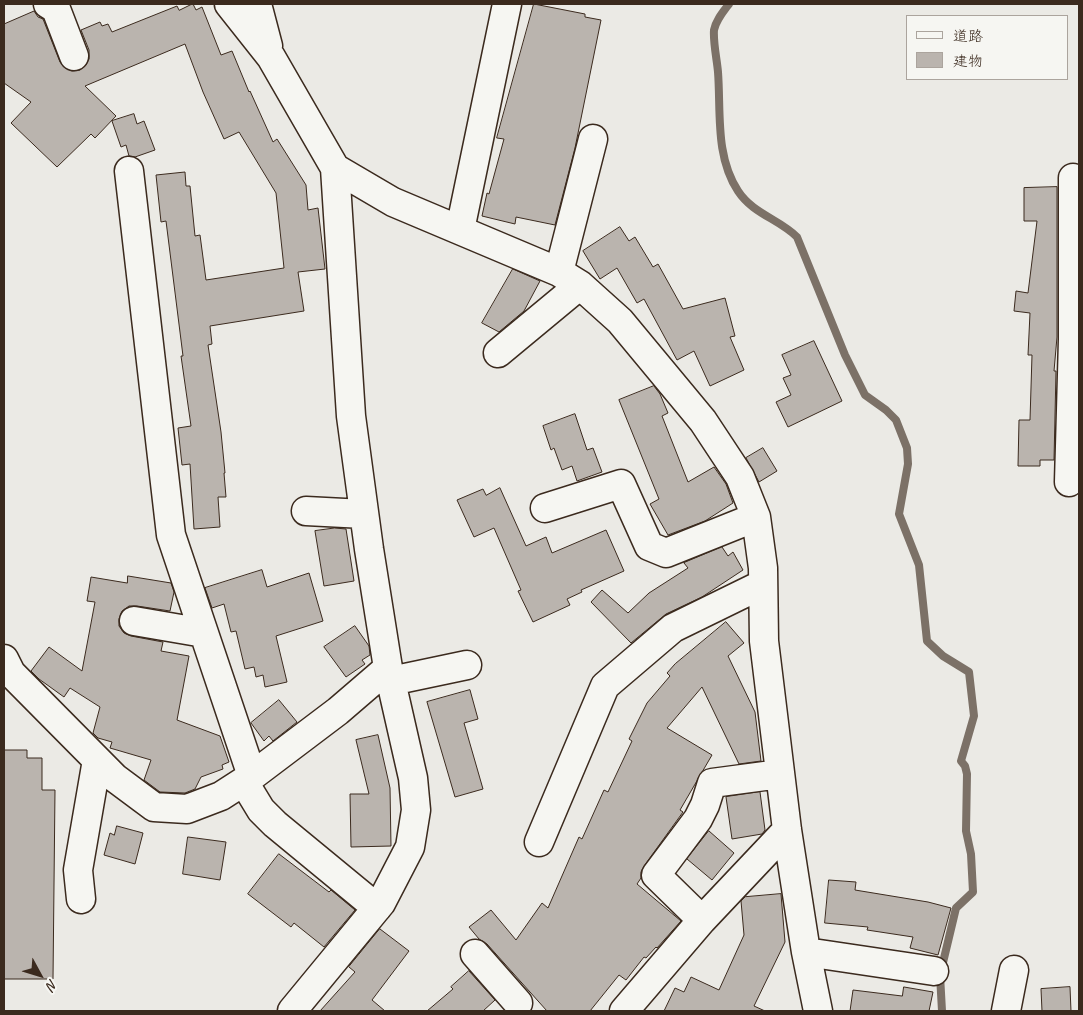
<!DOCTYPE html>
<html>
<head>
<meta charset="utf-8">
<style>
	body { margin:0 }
	#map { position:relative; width:1083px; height:1015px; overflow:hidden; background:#ebeae5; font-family:Caveat,"Klee One",sans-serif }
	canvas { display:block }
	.frame { position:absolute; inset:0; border:5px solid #3b2a1e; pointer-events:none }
	.legend { position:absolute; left:906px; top:15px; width:162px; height:65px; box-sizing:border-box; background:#f6f6f2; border:1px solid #aba49d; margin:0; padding:6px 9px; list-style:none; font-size:15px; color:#3b2a1e }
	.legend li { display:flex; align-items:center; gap:10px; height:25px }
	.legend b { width:25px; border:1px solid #aba49d }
	.north { position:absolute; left:15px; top:950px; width:50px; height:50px; -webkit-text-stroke:4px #f6f6f2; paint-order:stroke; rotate:129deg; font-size:14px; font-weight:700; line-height:20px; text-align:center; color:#3b2a1e }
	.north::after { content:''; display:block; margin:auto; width:18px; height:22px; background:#3b2a1e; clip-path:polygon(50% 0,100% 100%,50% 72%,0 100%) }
</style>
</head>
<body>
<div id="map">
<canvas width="1083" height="1015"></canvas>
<div class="frame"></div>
<ul class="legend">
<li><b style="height:6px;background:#f6f6f2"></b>道路</li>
<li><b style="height:14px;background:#bab4ae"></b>建物</li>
</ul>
<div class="north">N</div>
</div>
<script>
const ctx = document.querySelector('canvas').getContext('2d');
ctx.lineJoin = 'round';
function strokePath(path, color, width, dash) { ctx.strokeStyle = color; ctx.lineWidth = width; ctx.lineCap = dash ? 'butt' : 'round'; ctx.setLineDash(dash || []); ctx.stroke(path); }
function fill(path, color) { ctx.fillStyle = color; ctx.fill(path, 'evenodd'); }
strokePath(new Path2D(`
	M729 4C723 12 716 20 714 30 713 42 717 60 718 72 721 112 715 156 738 191 753 214 779 219 797 237L845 355 865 395 886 410 896 420 907 448 908 464 899 514 919 565 927 641 943 656 969 672 974 716 961 761 965 766 967 774 966 831 971 854 973 892 956 908 940 975 942 1011`), '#7c7167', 8);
const building = new Path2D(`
	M193 4 196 10 202 7 221 55 232 51 249 92 250 91 273 142 277 139 306 185 308 210 318 208 325 269 298 272 304 311 210 326 212 344 208 345 221 432 225 473H224L226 497H218L220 527 194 529 190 464 182 465 178 428 191 426 181 356H183L166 221 161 222 156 175 185 172 186 186H190L195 236 200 235 206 280 284 268 276 193 239 132 224 139 203 92 185 44 85 86 116 116 95 138 91 134 57 167 11 123 31 102 4 83V24L34 11 38 17 43 19 60 62 65 68 72 71 80 70 86 65 89 59V50L81 30 100 22 102 26 108 24 112 32 177 6 179 10Z
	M534 4 585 14V17L601 20 575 148 555 225 516 217 515 224 482 216 487 193 489 194 504 139 497 138Z
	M134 114 137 124 144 121 155 150 135 157 129 156 126 145 121 147 112 121Z
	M1057 187V337L1054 371H1056L1054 460H1040V466H1018L1019 420H1030L1032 355H1028L1030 313 1014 311 1016 291 1028 293 1037 221H1024V188Z
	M620 227 629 241 635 237 653 267 658 264 683 309 725 298 735 336 730 337 744 370 710 386 694 351 677 360 644 299 637 303 617 268 600 279 583 251Z
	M513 269 540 281 524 311 499 332 482 323Z
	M814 341 842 401 788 427 776 402 791 395 783 378 791 375 782 355Z
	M654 386 660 394 668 413 662 416 688 482 714 467 726 484 733 503 705 521 668 535 650 504 659 499 619 400Z
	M575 414 587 450 593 448 602 472 577 481 572 466 562 470 554 448 551 450 543 426Z
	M763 448 777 471 759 482 746 458Z
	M500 488 526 546 546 537 552 553 606 530 624 571 581 590 582 592 567 599 570 605 533 622 518 591 521 590 494 528 474 537 457 500 483 489 486 495Z
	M335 528 346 529 354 581 324 586 315 531Z
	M722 547 728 556 733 552 743 570 702 597 666 614 631 643 591 602 602 590 628 613 649 593 688 568 684 563Z
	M262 570 267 587 309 573 323 621 276 636 287 682 265 687 263 675 256 677 254 667 245 669 236 631 231 632 224 604 212 608 205 588Z
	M128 576 171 583 174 592 170 611 137 606H129L122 611 119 619V626L124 633 131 636 163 642 161 651 189 656 177 720 220 736 229 762 222 765 223 769 201 777 195 789 185 793 160 792 144 780 151 760 110 748 112 742 98 738 93 733 100 707 70 688 64 697 39 679 31 671 49 647 82 671 95 602 87 601 91 577 127 583Z
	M726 622 744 643 728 656 755 712 761 761 739 764 702 687 667 728 712 755 680 810 683 812 644 866 641 872V878L637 884 681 921 657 948 656 947 646 958 644 957 626 980 619 975 590 1011H547L487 944 479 939 469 927 491 910 516 940 542 903 548 908 579 837 582 839 604 790 608 792 632 741 629 739 647 703 670 676 667 673 675 664Z
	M355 626 369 646 370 655 362 660 365 664 346 677 324 647Z
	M470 690 478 719 464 723 483 789 455 797 427 702Z
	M279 700 297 722 273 741 269 736 264 741 251 723Z
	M378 735 390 788 391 846 351 847 350 794H369L356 740Z
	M4 750H27V758H42V790H55L53 979H4Z
	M760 792 765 830 762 834 732 839 726 797Z
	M117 826 143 833 135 864 104 855 110 833 114 835Z
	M709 831 734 853 712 880 687 859Z
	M188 837 226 842 220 880 183 874Z
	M279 854 329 892 331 890 355 910 324 947 294 923 291 927 248 894Z
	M829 880 856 882 855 890 928 902 951 908 938 955 910 948 913 937 867 930 868 927 825 923Z
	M781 894 785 942 754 1006 765 1011H664L675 988 684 992 691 977 719 990 744 935 741 901 745 897Z
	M380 929 409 951 372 1000 385 1011H320L355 972 349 967Z
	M469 971 495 1000 483 1011H427L453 989 451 987Z
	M904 987 933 992 929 1011H850L853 990 902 996Z
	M1070 987 1071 1011H1042L1041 989Z`);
fill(building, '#bab4ae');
strokePath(building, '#3b2a1e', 1);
const minor = new Path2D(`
	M48 4 56 9 74 56
	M229 4 271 57 335 168 351 416 369 549 388 668 413 778 416 810 410 847 381 903 292 1011
	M257 4 268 46
	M335 168 393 202 559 272 580 285 620 321 703 421 740 477 756 517 763 568 764 641 787 830 806 952 818 1011
	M129 171 171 535 252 776 338 711 388 668
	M1073 178V339L1079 340
	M460 230 507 4
	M559 272 593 139
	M498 353 580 285
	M1069 482 1073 339
	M545 508 621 484 649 546 666 553 756 517
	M306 511 364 514
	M134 621 204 633
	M4 659 11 673 115 778 154 807 187 809 221 796 252 776
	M391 681 467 665
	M244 782 261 810 275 824 377 908
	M539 842 605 686 673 628 763 584
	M81 899 78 870 97 760
	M702 920 656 875 698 819 705 805 712 783 780 774
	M806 952 934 971
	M475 954 518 1003
	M624 1011 702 920 787 830
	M1006 1011 1014 970`);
strokePath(minor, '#3b2a1e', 31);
strokePath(minor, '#f6f6f2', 28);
</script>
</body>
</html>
